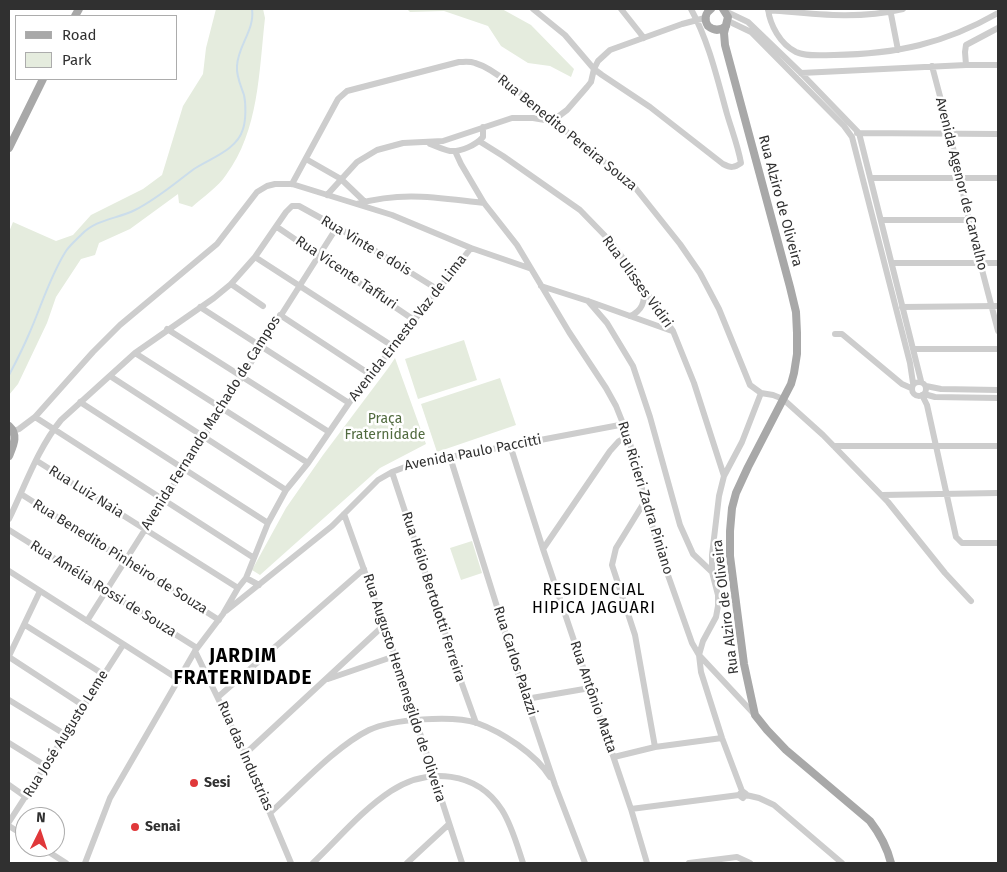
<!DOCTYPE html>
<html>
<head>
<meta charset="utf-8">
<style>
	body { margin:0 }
	#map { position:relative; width:1007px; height:872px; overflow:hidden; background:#fff; font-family:"Fira Sans",sans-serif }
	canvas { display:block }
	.frame { position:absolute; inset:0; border:10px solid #303030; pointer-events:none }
	.legend { position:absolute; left:15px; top:15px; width:162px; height:65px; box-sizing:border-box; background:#fff; border:1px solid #acacac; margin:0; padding:6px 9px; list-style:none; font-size:15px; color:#303030 }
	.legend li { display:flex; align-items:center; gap:10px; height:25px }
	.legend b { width:25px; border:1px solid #acacac }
	.north { position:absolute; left:15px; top:807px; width:50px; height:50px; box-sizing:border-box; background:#fff; border:1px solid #acacac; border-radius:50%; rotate:4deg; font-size:14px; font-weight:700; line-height:20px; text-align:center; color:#303030 }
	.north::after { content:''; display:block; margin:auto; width:18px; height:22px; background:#e0383a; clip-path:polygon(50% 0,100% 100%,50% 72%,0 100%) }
</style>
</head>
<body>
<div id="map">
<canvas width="1007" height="872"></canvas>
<div class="frame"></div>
<ul class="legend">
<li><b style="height:6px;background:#a8a8a8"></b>Road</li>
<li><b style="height:14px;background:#e5ecde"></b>Park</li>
</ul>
<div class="north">N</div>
</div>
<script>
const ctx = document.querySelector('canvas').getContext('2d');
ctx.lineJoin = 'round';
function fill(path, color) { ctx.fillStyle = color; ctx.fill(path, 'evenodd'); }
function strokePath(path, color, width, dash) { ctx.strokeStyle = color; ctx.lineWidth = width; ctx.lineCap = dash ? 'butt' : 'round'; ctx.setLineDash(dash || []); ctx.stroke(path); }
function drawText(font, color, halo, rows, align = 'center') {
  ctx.font = font + ' "Fira Sans",sans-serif'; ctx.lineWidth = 5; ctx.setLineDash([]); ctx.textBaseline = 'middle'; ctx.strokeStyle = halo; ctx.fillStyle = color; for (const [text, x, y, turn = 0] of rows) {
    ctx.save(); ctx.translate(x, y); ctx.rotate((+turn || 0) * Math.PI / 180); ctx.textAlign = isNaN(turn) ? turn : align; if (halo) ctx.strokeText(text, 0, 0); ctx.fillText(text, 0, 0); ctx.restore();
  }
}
fill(new Path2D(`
	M216 9H263L265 18C259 71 259 131 226 175 218 187 203 197 192 207L179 203 178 194 130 229 99 243 95 255 81 259 56 297 47 323 18 384 9 395V232L13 222 56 241 73 235 91 215 143 189 162 175 183 106 203 74 206 48Z
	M407 9H502L531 25 574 69 571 77 550 66 528 63 501 46 488 26 444 11 410 12Z
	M464 340 477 380 418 399 405 359Z
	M395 358 426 444 380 468 260 575 252 570 286 508 323 455 389 367Z
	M500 378 516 425 437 452 421 404Z
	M472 541 482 573 461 580 450 548Z`), '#e5ecde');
strokePath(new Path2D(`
	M9 375C16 362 23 348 29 334 41 307 50 276 66 251 70 245 76 240 81 235 96 219 117 219 135 210 157 199 175 183 194 169 211 158 237 150 243 129 246 120 246 104 244 95 241 86 236 76 237 66 238 45 255 30 252 9`), '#cbddeb', 2);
strokePath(new Path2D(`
	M533 9 565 35 594 69 602 75 650 107 723 164C731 168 734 168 741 163 738 146 732 131 727 114 717 78 709 42 691 9
	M621 9 644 38
	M768 9C770 25 780 44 796 52 807 57 822 55 834 55 896 54 944 44 998 13
	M890 9 898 50
	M768 10C815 14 856 20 903 9
	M727 12 748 22 801 73 859 133 921 381
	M728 21 751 32 844 126 852 137 910 363 913 383
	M966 65 965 52 966 45 998 28
	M932 66 950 134 969 220 998 331
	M801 73 966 65H998
	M857 133 998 134
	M479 141 503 156 580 210 613 244 673 331 694 383 724 476
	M430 144C436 146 443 150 450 151 461 152 476 145 483 137V127
	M455 151 461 164 484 203 517 245 569 332 606 388 616 406 628 436 658 547 692 643 699 655 755 715
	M306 159 341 179 365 202
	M871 178H998
	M292 184 338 99 347 91 459 62C464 62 470 61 475 63 499 70 532 104 551 121L557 124 633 185 680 244 700 273 719 309 750 385 761 393 773 395 783 399 823 435 888 502 945 573 971 601
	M327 195 357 162 377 150 403 143 443 141 512 118H533L551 121 555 119 567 110 587 87 591 82 594 69 598 61 610 50 682 24 705 18
	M357 204C403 191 437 198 484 203
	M881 220H969
	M277 227 414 320
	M255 257 394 347
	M892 263H998
	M231 284 263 306
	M541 286 588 301 672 331
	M588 301 607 323 633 366 650 417 680 525 693 554 712 572
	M200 307 349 403
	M902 307 998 306
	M280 315 371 375
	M630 316C642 311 645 302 644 289
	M167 329 329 432
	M835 334H842L902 384 911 388
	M913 349H998
	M135 353 308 463
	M110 376 286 490
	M912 389a7 7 0 1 1 14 0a7 7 0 1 1-14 0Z
	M926 386 941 389 998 390
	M924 394 935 397 998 398
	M922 395 927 405 956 537 962 543H998
	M80 402 268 523
	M35 417 254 558
	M9 433 19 429 35 417 93 352 120 325 217 244 257 192 267 186 275 184H292L305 188 392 215 471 248 529 268
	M510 445 543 549 631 809 647 863
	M834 446H998
	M450 457 526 699 555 785 585 863
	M37 461 238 588
	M392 472 462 684 476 723
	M21 494 219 620
	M882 495 998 493
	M645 501 616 548 612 565 635 635 655 747
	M344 514 395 656 462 863
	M9 519C25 486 38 448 61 420L135 353 214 298 231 284 255 257 286 212 292 206H299L337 227 437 289
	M9 530 197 648
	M543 549 610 451 619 441 628 436
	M9 571 178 679
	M246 578 259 585
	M226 611 332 526 378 480 392 472 413 464 426 460 450 457 625 424
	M87 621 337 227
	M25 625 103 674
	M195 651 245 754 291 863
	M9 656 40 591
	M9 657 84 706
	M328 679 395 656
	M218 697 364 569
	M526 699 590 688
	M9 700 66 735
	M9 743 46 766
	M245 754 383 626
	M614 757 655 747 722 738
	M9 785 26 797
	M742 791 739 795 743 798 746 794 742 791 722 738 701 672 699 655 703 641 716 617 718 606V595L712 572V555L719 496 724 476 742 442 761 393
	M746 795 759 798 774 805 842 863
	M631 809 739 795
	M270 813C298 788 336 746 369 730 392 719 453 715 477 723 502 732 536 754 550 777
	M9 822 123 645
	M9 826 25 836
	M41 847 66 863
	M85 863 110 798 195 651 223 614 238 588 246 578 268 523 286 490 308 463 349 403 471 248
	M313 863C338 839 362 810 391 791 428 767 477 771 502 810 512 826 517 845 523 863
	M407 863 448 825
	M689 863 737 857 750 863`), '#cdcdcd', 6);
strokePath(new Path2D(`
	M711 9C705 13 704 20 708 26 714 31 720 31 726 26
	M723 9 728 17 724 33 725 45 790 287 796 312 797 333V354L794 373 791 384 748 467 736 493 732 508 730 531V556L744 664 755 715 767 730 786 750 870 821C880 834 887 847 891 863
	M75 16 79 9
	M9 148 43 79
	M9 426C19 435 13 446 9 456`), '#a8a8a8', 8);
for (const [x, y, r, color] of [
	[194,783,5,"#e0383a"],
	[135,827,5,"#e0383a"]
]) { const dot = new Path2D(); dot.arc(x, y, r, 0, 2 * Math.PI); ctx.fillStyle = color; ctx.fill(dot); strokePath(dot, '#fff', 2); }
drawText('14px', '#303030', '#fff', [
	["Rua Benedito Pereira Souza",567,133,39],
	["Avenida Agenor de Carvalho",961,184,76],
	["Rua Alziro de Oliveira",780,201,75],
	["Rua Vinte e dois",366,246,31],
	["Rua Vicente Taffuri",346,273,34],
	["Rua Ulisses Vidiri",637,282,54],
	["Avenida Ernesto Vaz de Lima",408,328,-52],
	["Avenida Fernando Machado de Campos",211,423,-58],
	["Avenida Paulo Paccitti",473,453,-11],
	["Rua Luiz Naia",86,492,32],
	["Rua Ricieri Zadra Piniano",645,498,73],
	["Rua Benedito Pinheiro de Souza",120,557,32],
	["Rua Amélia Rossi de Souza",103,589,32],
	["Rua Hélio Bertolotti Ferreira",433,597,72],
	["Rua Alziro de Oliveira",726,607,-97],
	["Rua Carlos Palazzi",515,661,72],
	["Rua Augusto Hemenegildo de Oliveira",404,688,72],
	["Rua Antônio Matta",593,697,71],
	["Rua José Augusto Leme",66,734,-58],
	["Rua das Industrias",245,756,66]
]);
drawText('14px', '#506a3e', '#fff', [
	["Praça",385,419],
	["Fraternidade",385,435]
]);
drawText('bold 14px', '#303030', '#fff', [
	["Sesi",204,783],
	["Senai",145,827]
], 'left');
ctx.letterSpacing = '1px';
drawText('16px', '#000', '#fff', [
	["RESIDENCIAL",594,591],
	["HIPICA JAGUARI",594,609]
]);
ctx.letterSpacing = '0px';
ctx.letterSpacing = '1px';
drawText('bold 19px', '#000', '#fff', [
	["JARDIM",243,657],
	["FRATERNIDADE",243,679]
]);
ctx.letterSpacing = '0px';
</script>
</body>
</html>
